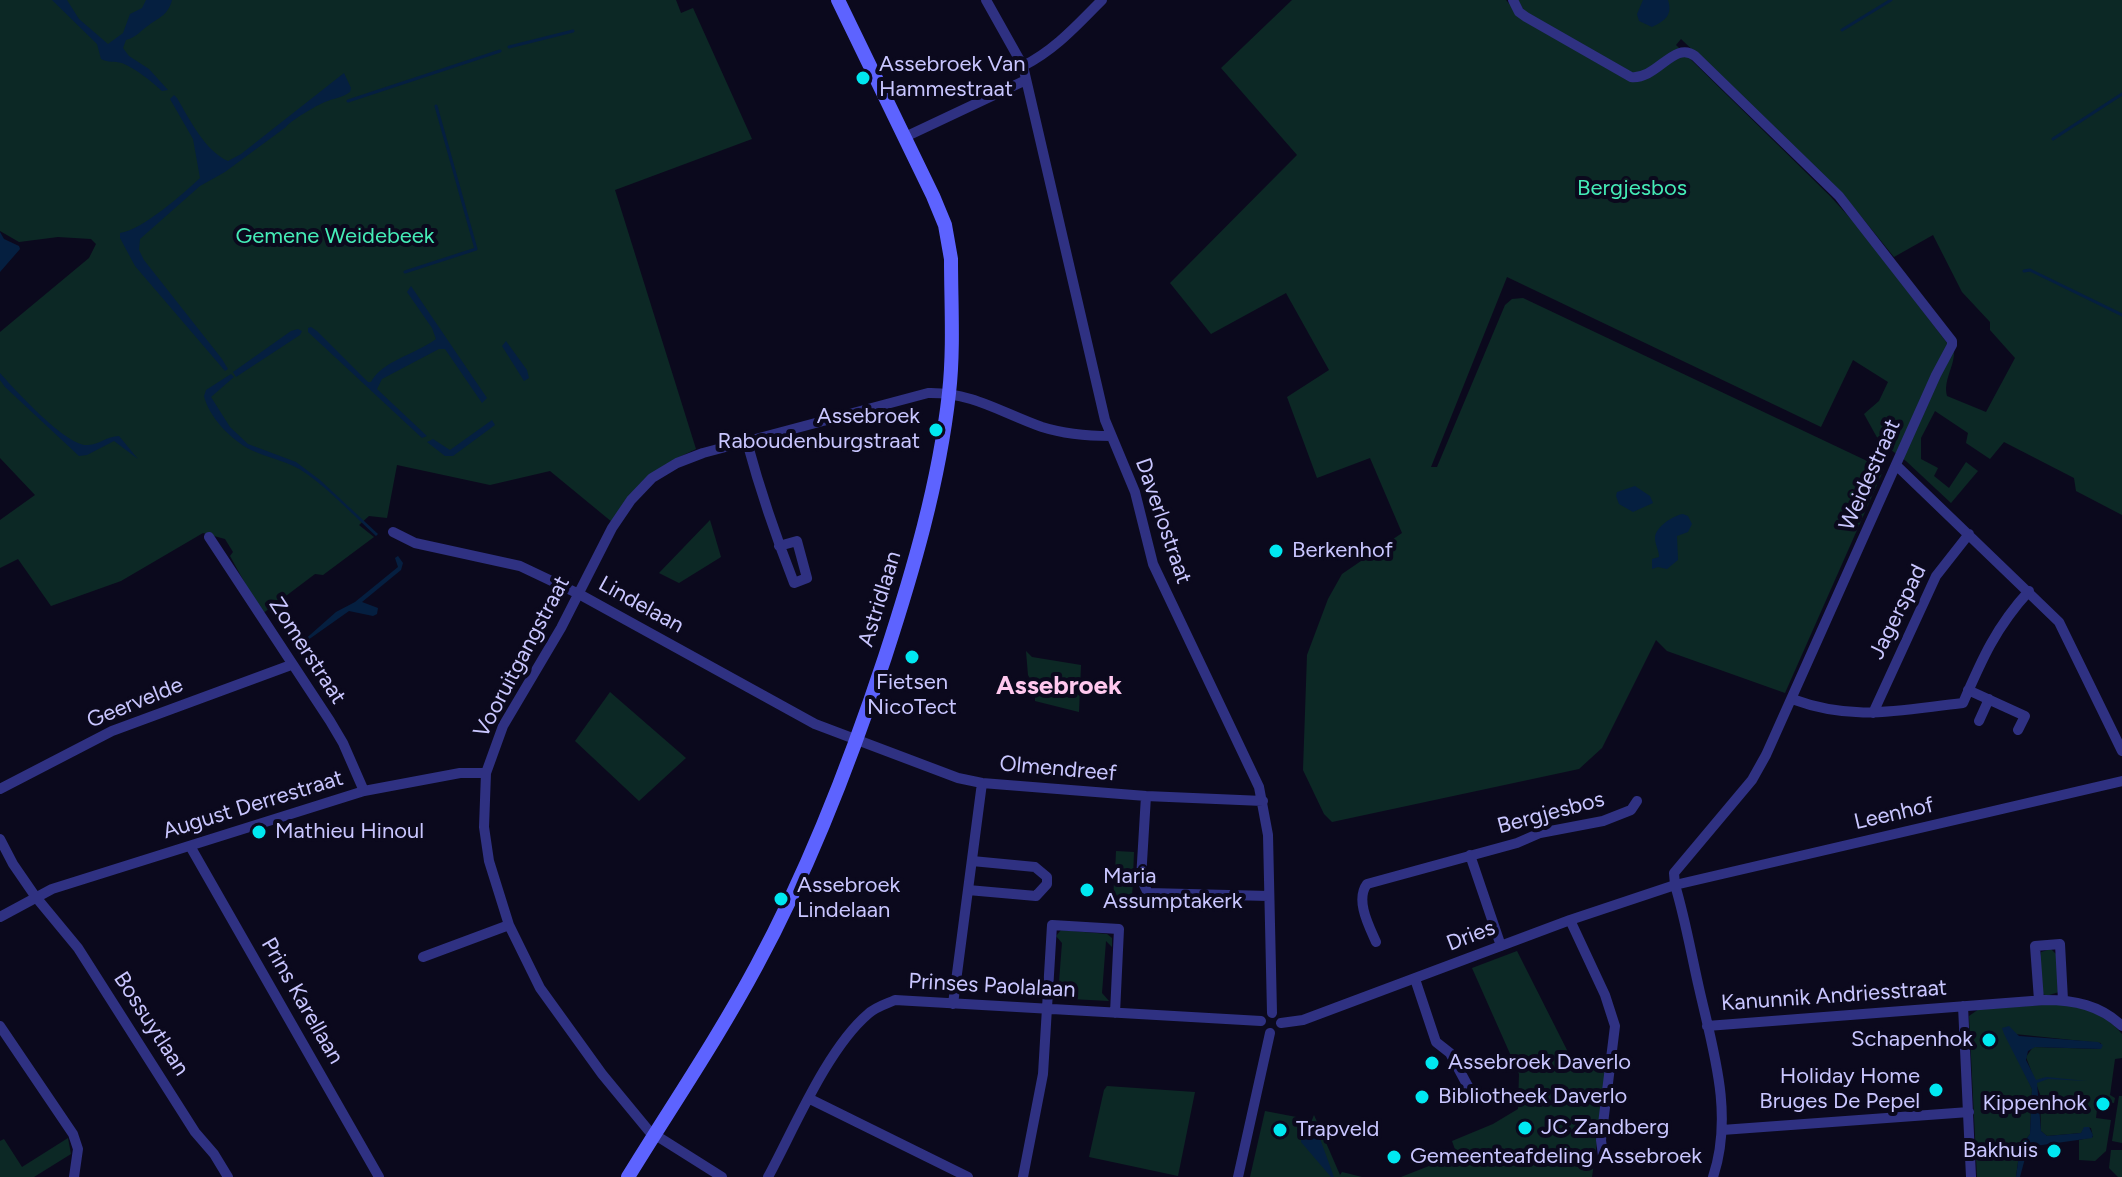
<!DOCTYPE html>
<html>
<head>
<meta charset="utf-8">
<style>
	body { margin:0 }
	canvas { display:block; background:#0b091d }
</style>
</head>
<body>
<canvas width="2122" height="1177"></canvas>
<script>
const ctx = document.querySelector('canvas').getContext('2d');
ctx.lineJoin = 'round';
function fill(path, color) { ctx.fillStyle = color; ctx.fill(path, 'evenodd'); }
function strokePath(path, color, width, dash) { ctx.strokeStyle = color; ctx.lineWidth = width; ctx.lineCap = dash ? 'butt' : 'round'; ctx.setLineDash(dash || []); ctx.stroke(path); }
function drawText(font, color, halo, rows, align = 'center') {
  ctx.font = font + ' Figtree,sans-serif'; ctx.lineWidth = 8; ctx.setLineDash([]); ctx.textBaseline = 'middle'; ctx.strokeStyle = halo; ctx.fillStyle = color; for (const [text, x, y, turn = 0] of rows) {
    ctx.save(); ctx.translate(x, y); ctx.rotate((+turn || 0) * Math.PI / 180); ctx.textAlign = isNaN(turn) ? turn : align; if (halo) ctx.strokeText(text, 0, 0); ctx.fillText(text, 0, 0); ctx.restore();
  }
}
fill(new Path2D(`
	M0 0H676L681 13 693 8 752 139 615 190 696 449C656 467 636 485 612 522L550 471 490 485 397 465 387 518 369 516 359 525 374 537 323 575 315 574 262 614 230 556 233 552 225 539 203 533 121 581 51 606 18 559 0 568V520L35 495 0 458V332L89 258 96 244 91 239 58 237 19 242 0 231Z
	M1292 0H1506L1523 20 1524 11 1518 0H2122V515L2076 491 2074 478 2004 442 1990 459 1966 443 1968 433 1935 411 1921 438V459L1938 468 1934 476 1949 488 1966 462 1978 471 1951 503 1906 461 1879 441 1864 414 1879 401 1888 382 1853 360 1821 427 1507 277 1431 467H1437L1505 305 1512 299 1523 298 1884 469 1785 693 1667 651 1656 640 1602 748 1579 769 1332 822 1324 814 1303 770 1307 655 1328 599 1342 574 1402 533 1370 458 1317 478 1287 397 1329 370 1286 293 1211 334 1170 283 1297 155 1221 68ZM1681 39 1842 193 1894 257 1933 235 1962 292 1990 322V330L2015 358 1986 412 1947 396C1943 380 1954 368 1954 352L1860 229 1830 196 1676 45Z
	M710 520 721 557 679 583 659 573Z
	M1026 651 1032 657 1081 665 1079 712 1035 701V688L1028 675Z
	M610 692 686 758 639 801 575 741Z
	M1116 851 1134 852 1133 876 1115 874Z
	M1114 881 1133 882 1132 896H1123L1118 907 1113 906Z
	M1061 930 1107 934 1112 938V947L1106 941 1102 993 1109 1001 1052 998V990L1058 995 1062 943 1056 936Z
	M2051 949 2057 955 2059 992 2046 996 2042 993 2040 957 2041 952Z
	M1517 951 1571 1058 1607 1072 1592 1177H1401L1457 1155 1452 1141 1493 1124 1518 1109 1519 1074 1472 968Z
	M2059 1004C2088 1008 2103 1012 2122 1034V1058L2115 1059 2110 1095 2115 1098 2114 1103 2098 1101 2096 1118 2111 1120 2106 1151 2095 1161 2079 1160V1140L2093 1137 2091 1128 2085 1127 2081 1133 2047 1136 2041 1131 2040 1094 2026 1057 2033 1047 2101 1049V1043L2015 1034 2023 1069 2032 1089 2030 1134 2020 1148 2016 1177H1977L1969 1016 1979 1009Z
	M1107 1086 1195 1092 1178 1176 1089 1157 1104 1090Z
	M2119 1096H2122V1143L2112 1141Z
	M1265 1111 1312 1120 1314 1115 1340 1175 1342 1172 1362 1177H1250Z
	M68 1138 71 1154 34 1177H0V1141L4 1139 22 1167Z
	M2111 1150H2122V1177H2118L2109 1168Z`), '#0c2825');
fill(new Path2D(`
	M52 0H67L79 19 108 44 123 33 130 14 142 8 146 0H172C168 15 160 17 149 25 140 31 137 37 126 40L123 48 129 56 149 69 168 90 162 91C151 81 136 69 122 63 114 61 109 63 101 59L97 44Z
	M1643 0H1668C1673 15 1665 21 1652 27L1639 21 1637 14Z
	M344 73 351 88 350 92C342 98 334 98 325 102 317 105 290 121 286 127L225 172 200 186 140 239 139 250 144 260 222 359 228 369 225 371 135 266 120 238V233C142 230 183 194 200 178L193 139 170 99 174 95 177 98C190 120 205 151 228 161L241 154Z
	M0 232 4 239 19 246 20 249 0 272Z
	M411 286 487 398 482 403 445 349H439L382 379 377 389 427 436 422 438 308 332V328L311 327 317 331 368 382H371C382 361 416 354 436 339L432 328 407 292Z
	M298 329 302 331 300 335 236 377 233 372 291 331Z
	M506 341 527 370 529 378 524 381 502 346Z
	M0 373C16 391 67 447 88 445 99 445 107 436 119 436L138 459 114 441 87 455 79 456 5 387 0 380Z
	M231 374 234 377 211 397 230 427 248 444 296 462 320 480 378 534 376 536C353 515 332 492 307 474 289 461 270 459 251 450 231 440 209 417 204 396L206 390Z
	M492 420 495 425 453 456H445L427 442 433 439 450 450Z
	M1635 486 1650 496 1653 503 1633 512 1619 504 1616 496 1617 492Z
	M1683 514 1688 516 1692 524 1688 532 1677 536 1678 560 1667 569 1658 567 1652 569V559L1659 557C1659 550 1655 545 1655 538 1655 527 1674 515 1683 514Z
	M398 556 403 563 401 570 362 602 378 608 377 614 373 616 349 611 298 647 297 651 293 650 336 612 355 602 398 567 395 558Z
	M2009 1026 2019 1036 2098 1042 2103 1045 2101 1049 2035 1047 2028 1051 2026 1060 2036 1080 2046 1077 2087 1081 2048 1079 2037 1083 2041 1131 2047 1136 2081 1133 2084 1127H2089L2093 1135 2092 1138 2028 1147 2020 1177H2016L2020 1148 2030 1134 2032 1089 2004 1034 2002 1028Z
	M1307 1123 1315 1125 1334 1177H1331L1301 1142 1303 1126Z`), '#051f40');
strokePath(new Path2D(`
	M1842 30 1891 0
	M509 47 573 31
	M348 101 500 51
	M2053 139 2122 94
	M2024 271 2030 270 2122 315
	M405 272 476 249 436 106`), '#051f40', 3);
strokePath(new Path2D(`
	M986 0 1023 66 1105 420 1135 492 1153 564 1259 787 1268 835 1272 1013
	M1513 0 1519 12 1526 17 1631 77C1657 80 1674 40 1695 56L1839 196 1952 341V345L1936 375 1766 755 1752 780 1674 873 1675 885C1685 918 1691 953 1699 988 1713 1050 1734 1114 1713 1177
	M1023 66C1055 50 1077 25 1102 0
	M905 137 1026 80
	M747 442C760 490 776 537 794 583L807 578 797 541 779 546
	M1896 465 2059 622 2122 751
	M393 532 415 543 520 566 579 594 815 724 958 778 982 783 1146 796 1263 801
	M209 537 330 721 343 743 364 791
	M1968 690 2025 716 2018 730
	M1792 699C1854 722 1899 710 1963 703 1982 659 1996 627 2029 591
	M1873 713 1936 576 1969 534
	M1979 721 1989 699
	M0 789 112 731 291 665
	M1146 796 1141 879 1148 893 1269 896
	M0 839 13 864 35 896 78 948 195 1132 214 1154 228 1177
	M190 846 379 1177
	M1470 855 1501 946
	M968 890 1036 896 1047 884V877L1035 867 972 861
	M0 917 52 889 364 791 460 773H486
	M1570 920 1605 995 1615 1026 1601 1140 1603 1156
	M1376 942C1369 926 1355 900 1367 884L1517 843 1540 833 1603 821 1631 810 1637 801
	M423 957 509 925
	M1415 979 1436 1042 1450 1053 1470 1090
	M2039 1000 2035 946 2060 944 2063 1000
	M953 1004 982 783
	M1963 1006 1971 1177
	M1281 1023 1303 1020 1570 920 1675 885 2122 781
	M0 1026 73 1134 78 1149 74 1177
	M1707 1026 2045 1000C2074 1000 2100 1005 2122 1026
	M810 1099 968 1177
	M1722 1130 1969 1112
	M722 1177 649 1131 602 1074 540 988 509 925 489 861 484 827 486 773 503 726 561 628 612 528 631 500 652 478 677 463 703 453 928 393C972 392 1002 413 1042 427 1064 434 1088 436 1111 436
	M768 1177C794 1129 827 1049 868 1014 875 1007 886 1004 895 1000L1261 1021
	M1023 1177 1043 1074 1052 925 1119 929 1115 1013
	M1238 1177 1270 1033`), '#2f3182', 10);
strokePath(new Path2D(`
	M628 1177C671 1107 718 1038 757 965 810 867 850 763 885 657 913 571 939 483 949 393 954 349 951 303 951 259L945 225 933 196 838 0`), '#5d63ff', 14);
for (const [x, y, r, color] of [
	[863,78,8,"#00e8f1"],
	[936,430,8,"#00e8f1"],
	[1276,551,8,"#00e8f1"],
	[912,657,8,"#00e8f1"],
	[259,832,8,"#00e8f1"],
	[1087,890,8,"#00e8f1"],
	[781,899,8,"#00e8f1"],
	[1989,1040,8,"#00e8f1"],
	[1432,1063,8,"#00e8f1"],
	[1936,1090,8,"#00e8f1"],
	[1422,1097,8,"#00e8f1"],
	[2103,1104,8,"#00e8f1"],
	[1525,1128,8,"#00e8f1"],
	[1280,1130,8,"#00e8f1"],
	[2054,1151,8,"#00e8f1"],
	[1394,1157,8,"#00e8f1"]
]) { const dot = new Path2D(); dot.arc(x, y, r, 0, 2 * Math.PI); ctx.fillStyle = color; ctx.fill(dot); strokePath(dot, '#0b091d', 3); }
drawText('22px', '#c9c6ff', '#0b091d', [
	["Assebroek Van",879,65],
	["Hammestraat",879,90],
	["Assebroek",920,417,"right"],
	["Raboudenburgstraat",920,442,"right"],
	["Berkenhof",1292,551],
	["Fietsen",912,683,"center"],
	["NicoTect",912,708,"center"],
	["Mathieu Hinoul",275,832],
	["Maria",1103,877],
	["Assumptakerk",1103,902],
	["Assebroek",797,886],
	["Lindelaan",797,911],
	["Schapenhok",1973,1040,"right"],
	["Assebroek Daverlo",1448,1063],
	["Holiday Home",1920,1077,"right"],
	["Bruges De Pepel",1920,1102,"right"],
	["Bibliotheek Daverlo",1438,1097],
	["Kippenhok",2087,1104,"right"],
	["JC Zandberg",1541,1128],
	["Trapveld",1296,1130],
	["Bakhuis",2038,1151,"right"],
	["Gemeenteafdeling Assebroek",1410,1157]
], 'left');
drawText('22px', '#45ecb7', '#0b091d', [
	["Bergjesbos",1632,189],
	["Gemene Weidebeek",335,237]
]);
drawText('22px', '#c9c6ff', '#0b091d', [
	["Weidestraat",1870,475,-66],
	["Daverlostraat",1163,521,71],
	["Astridlaan",880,599,-73],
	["Lindelaan",641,605,29],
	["Jagerspad",1898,612,-64],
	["Zomerstraat",307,651,57],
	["Vooruitgangstraat",522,657,-62],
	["Geervelde",135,703,-22],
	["Olmendreef",1058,769,5],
	["August Derrestraat",253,805,-17],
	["Bergjesbos",1551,813,-15],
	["Leenhof",1894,814,-13],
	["Dries",1471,936,-21],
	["Prinses Paolalaan",992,986,3],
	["Kanunnik Andriesstraat",1834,996,-4],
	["Prins Karellaan",302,1001,60],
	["Bossuytlaan",151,1024,57]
]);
drawText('bold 26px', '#ffc8ee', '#0b091d', [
	["Assebroek",1059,686]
]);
</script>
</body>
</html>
